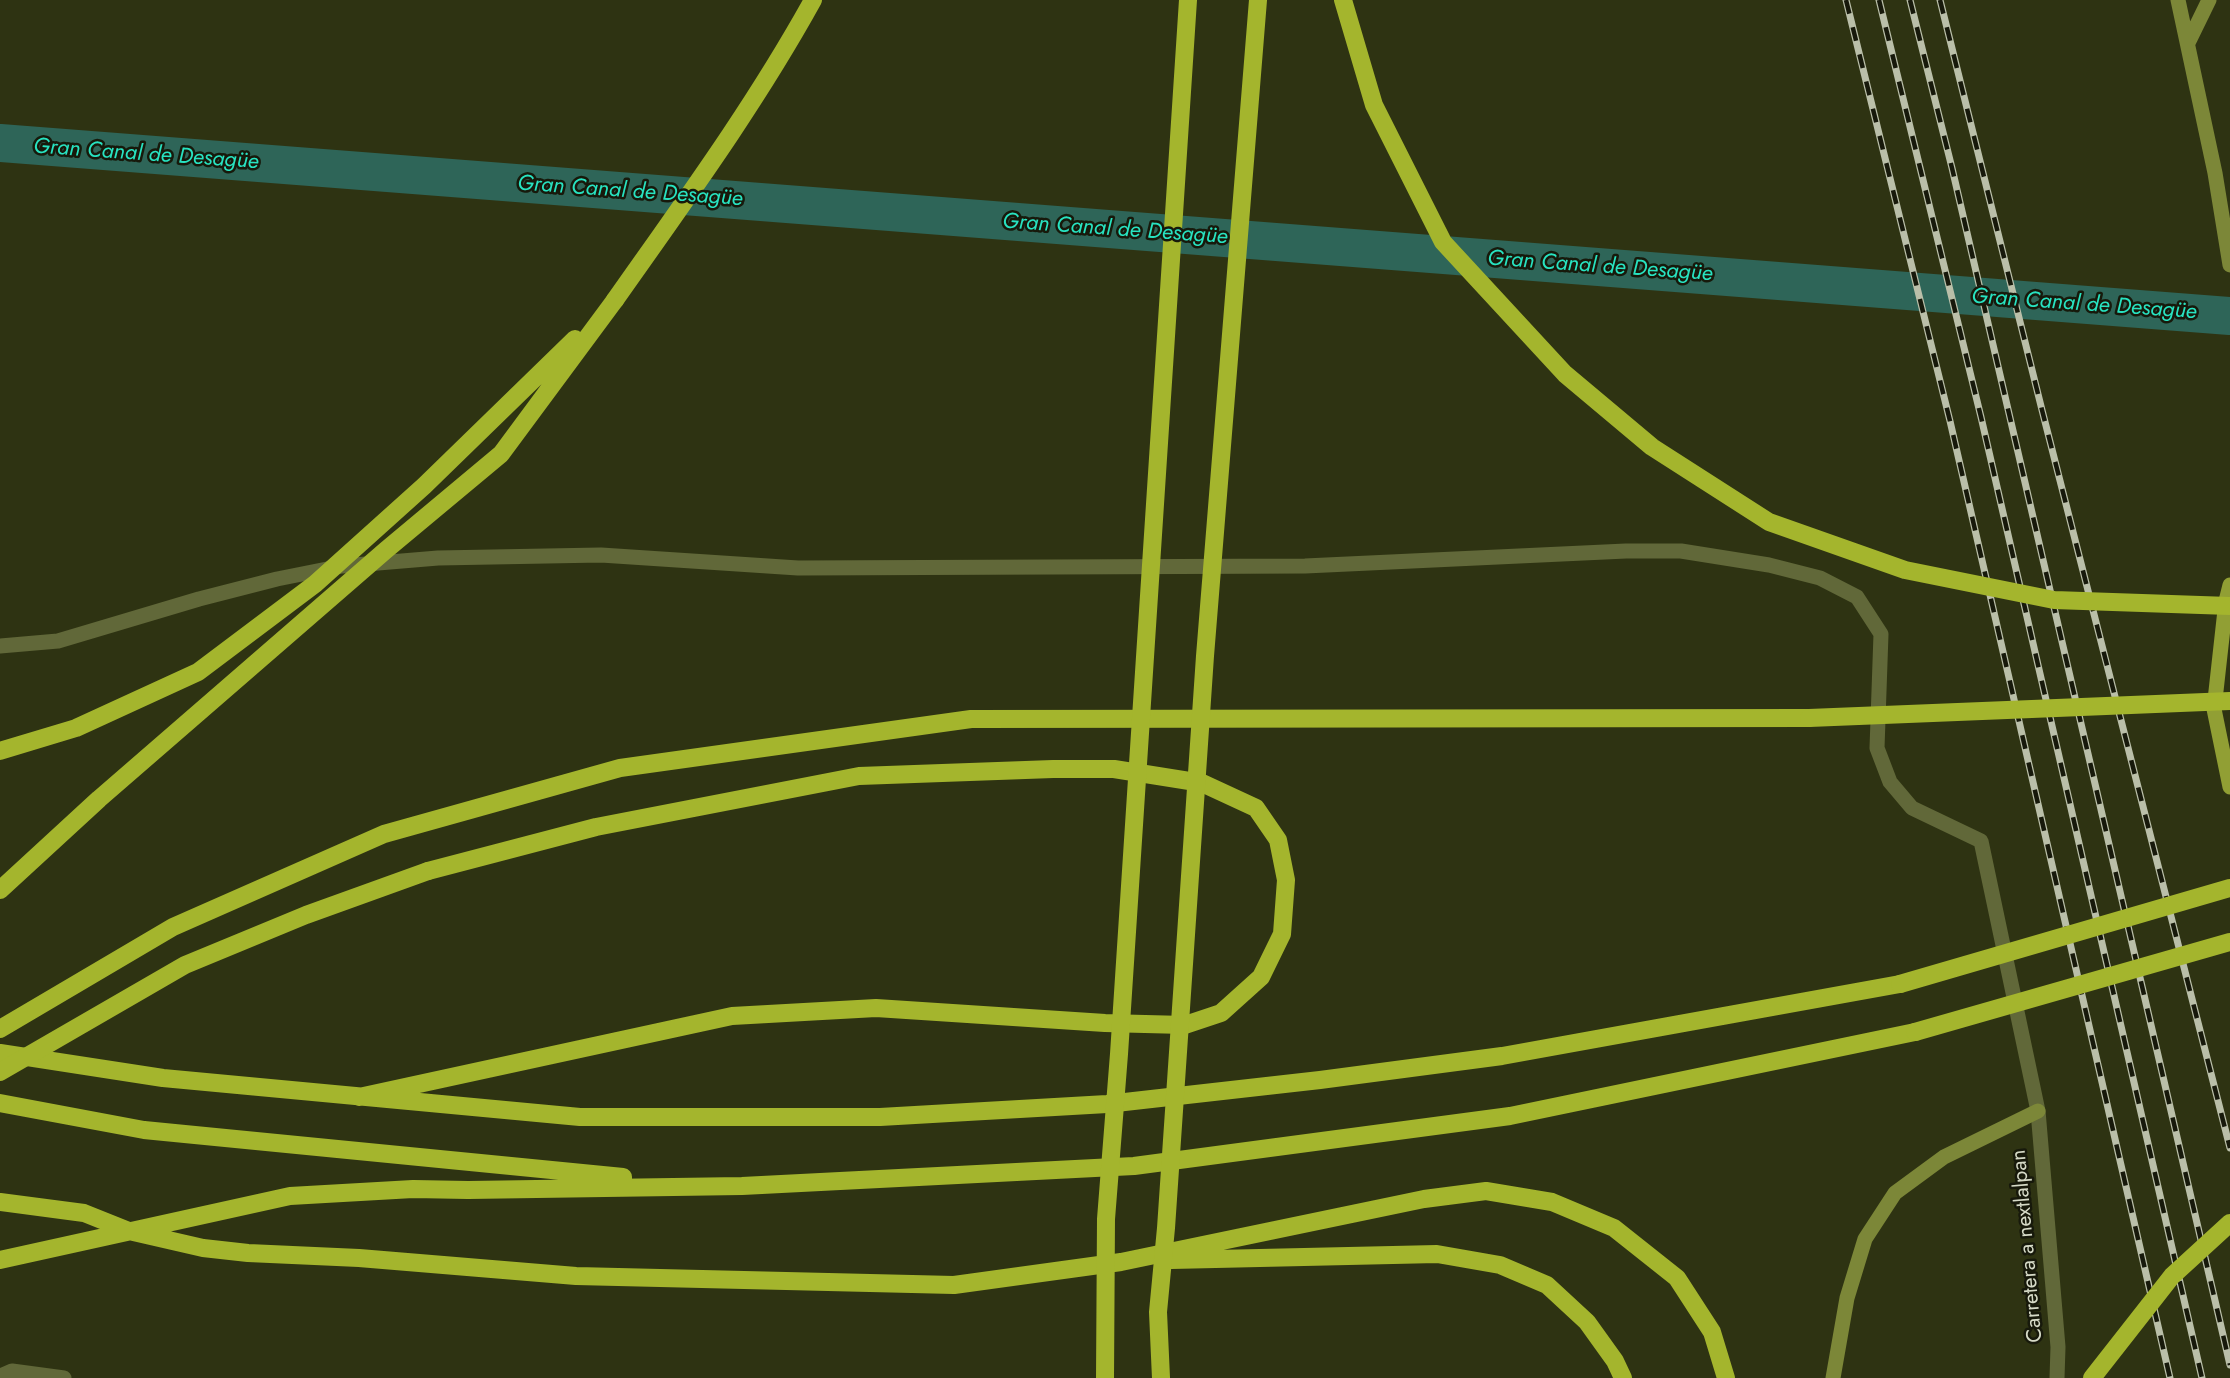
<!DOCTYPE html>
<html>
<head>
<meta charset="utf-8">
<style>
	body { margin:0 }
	canvas { display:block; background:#2e3312 }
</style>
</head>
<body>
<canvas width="2230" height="1378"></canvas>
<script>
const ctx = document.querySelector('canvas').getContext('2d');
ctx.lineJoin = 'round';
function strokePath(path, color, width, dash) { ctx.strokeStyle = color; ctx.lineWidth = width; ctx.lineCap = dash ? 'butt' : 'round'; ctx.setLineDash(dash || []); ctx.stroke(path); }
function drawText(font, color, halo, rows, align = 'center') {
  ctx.font = font + ' Jost,sans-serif'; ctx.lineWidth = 5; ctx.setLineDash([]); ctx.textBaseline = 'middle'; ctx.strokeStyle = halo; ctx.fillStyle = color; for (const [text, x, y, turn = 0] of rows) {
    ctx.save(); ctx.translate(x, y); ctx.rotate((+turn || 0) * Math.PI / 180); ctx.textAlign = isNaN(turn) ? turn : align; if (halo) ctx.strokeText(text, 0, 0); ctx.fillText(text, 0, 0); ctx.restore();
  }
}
strokePath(new Path2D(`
	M0 143 2230 316`), '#2e6558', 38);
strokePath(new Path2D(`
	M0 646 58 641 199 599 277 579 342 566 438 558 601 555 798 568 1305 566 1626 551H1681L1769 565 1820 578 1857 597 1881 634 1877 748 1890 782 1912 808 1981 841 2038 1111 2058 1347 2057 1378
	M0 1376 12 1371 64 1378`), '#616839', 15);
strokePath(new Path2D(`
	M2178 0 2215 173 2230 265
	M2188 43 2209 0
	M1833 1378 1847 1298 1865 1239 1895 1193 1944 1157 2038 1111`), '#7c8738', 15);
strokePath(new Path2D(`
	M2230 585 2226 601 2214 709 2230 787`), '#919f34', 15);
strokePath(new Path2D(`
	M615 300C684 202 755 105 813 0
	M0 1029 173 927 384 834 620 768 971 719 1809 718
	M0 1053 163 1078 580 1117H880L1107 1104 1320 1080 1502 1056 1900 984
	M359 1097 732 1016 876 1008 1105 1023 1185 1025 1221 1013 1261 977 1282 934 1286 880 1278 840 1256 808 1202 783 1114 769H1053L859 776 596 827 428 871
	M0 1103 144 1130 623 1177
	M0 1202 84 1213 129 1231 203 1248 248 1253 359 1258 576 1276 954 1285 1121 1262 1424 1199 1486 1191 1552 1202 1614 1228 1677 1278 1712 1332 1726 1378
	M0 1260 290 1196 413 1189 468 1190 742 1186 1134 1166 1510 1116 1915 1032
	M1171 1260 1437 1254 1500 1265 1547 1285 1587 1322 1615 1361 1623 1378`), '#a4b52d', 18);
const rail = new Path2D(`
	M1846 0 1950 421 2170 1378
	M1879 0 1981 417 2202 1378
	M1910 0 1952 168 2230 1365
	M1940 0 2042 410 2230 1148`);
strokePath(rail, '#babfa9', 7);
strokePath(rail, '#17190b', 4.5, [14]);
strokePath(new Path2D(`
	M1343 0 1374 105 1443 242 1565 374 1652 447 1769 522 1905 570 2054 600 2230 606
	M1809 718 2230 701
	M0 751 76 728 198 672 315 584 424 486 575 339
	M0 890 99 799 386 550 501 454 615 300
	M1900 984 2230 888
	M1915 1032 2230 942
	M0 1072 185 965 306 915 428 871
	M1105 1378 1106 1219 1119 1054 1188 0
	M1161 1378 1158 1312 1166 1228 1205 656 1258 0
	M2092 1378 2172 1276 2230 1223`), '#a4b52d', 18);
drawText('21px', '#d6dac7', '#17190b', [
	["Carretera a nextlalpan",2028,1246,-95]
]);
drawText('italic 22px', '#28e3c1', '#17190b', [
	["Gran Canal de Desagüe",146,155,4],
	["Gran Canal de Desagüe",630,192,4],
	["Gran Canal de Desagüe",1115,230,4],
	["Gran Canal de Desagüe",1600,267,4],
	["Gran Canal de Desagüe",2084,305,4]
]);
</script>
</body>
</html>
